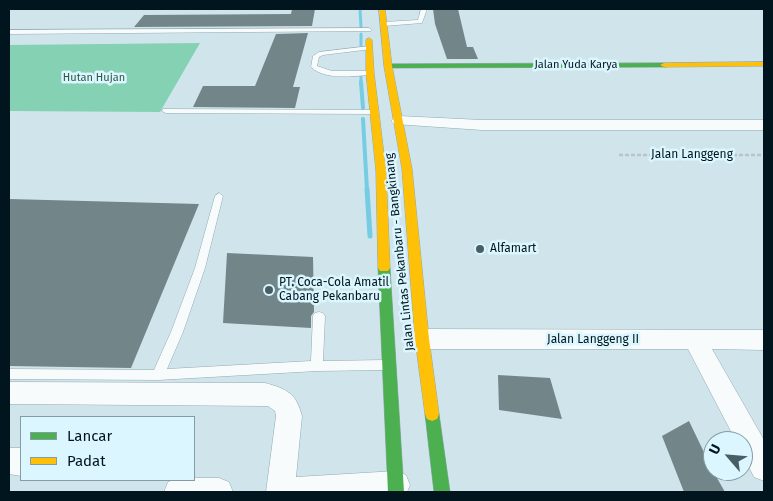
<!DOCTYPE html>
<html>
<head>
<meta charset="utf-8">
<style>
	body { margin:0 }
	#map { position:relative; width:773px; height:501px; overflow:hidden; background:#cfe5eb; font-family:"Fira Sans",sans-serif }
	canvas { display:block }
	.frame { position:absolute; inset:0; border:10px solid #00151d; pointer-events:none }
	.legend { position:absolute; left:20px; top:416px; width:175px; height:65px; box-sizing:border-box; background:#dbf6ff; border:1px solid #839ca5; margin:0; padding:6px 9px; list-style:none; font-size:15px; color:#00151d }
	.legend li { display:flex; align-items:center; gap:10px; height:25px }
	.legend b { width:25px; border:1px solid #839ca5 }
	.north { position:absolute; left:703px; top:431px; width:50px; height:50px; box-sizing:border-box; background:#dbf6ff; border:1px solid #839ca5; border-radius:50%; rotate:297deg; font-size:14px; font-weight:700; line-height:20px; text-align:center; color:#00151d }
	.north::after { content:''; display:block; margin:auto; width:18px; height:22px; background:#485e65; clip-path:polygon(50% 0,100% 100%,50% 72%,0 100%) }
</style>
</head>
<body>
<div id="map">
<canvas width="773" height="501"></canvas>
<div class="frame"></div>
<ul class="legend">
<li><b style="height:6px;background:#4caf50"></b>Lancar</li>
<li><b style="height:6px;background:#ffc107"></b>Padat</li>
</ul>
<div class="north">U</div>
</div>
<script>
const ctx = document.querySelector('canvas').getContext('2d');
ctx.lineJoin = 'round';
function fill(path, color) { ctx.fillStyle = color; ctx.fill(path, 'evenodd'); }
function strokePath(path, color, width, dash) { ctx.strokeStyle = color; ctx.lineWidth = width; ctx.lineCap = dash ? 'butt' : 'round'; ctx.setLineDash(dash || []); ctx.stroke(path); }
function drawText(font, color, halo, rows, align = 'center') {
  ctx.font = font + ' "Fira Sans",sans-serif'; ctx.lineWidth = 5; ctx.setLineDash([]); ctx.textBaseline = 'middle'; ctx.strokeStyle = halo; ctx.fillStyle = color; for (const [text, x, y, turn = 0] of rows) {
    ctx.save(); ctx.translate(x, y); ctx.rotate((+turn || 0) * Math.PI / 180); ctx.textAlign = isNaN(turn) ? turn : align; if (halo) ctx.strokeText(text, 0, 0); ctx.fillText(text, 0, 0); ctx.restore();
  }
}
fill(new Path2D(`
	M200 43 160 112 9 111V45Z`), '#85d1b3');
strokePath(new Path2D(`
	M360 9 361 27
	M361 34V45
	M361 76V84`), '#76cce3', 3);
strokePath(new Path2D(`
	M361 82 363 108
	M363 119 367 190`), '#76cce3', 4);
strokePath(new Path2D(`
	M367 189 370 236`), '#76cce3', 5);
fill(new Path2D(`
	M292 9H315L312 26 134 27 144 15 291 14Z
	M433 9H458L467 47H473L478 59H447L435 24Z
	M308 33 293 87H300L295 108 193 107 203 86H255L276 34Z
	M9 199 199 204 131 368 9 366Z
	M227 253 313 257 314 312 311 316V328L223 323Z
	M498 375 550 378 562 419 499 410Z
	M689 421 713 471 725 492H684L662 436Z`), '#728689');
const lane = new Path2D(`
	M421 9H427L422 23 384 26 381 24 384 22 418 20Z
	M369 28 372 30 371 31 9 34V30Z
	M370 46 372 47V49L323 55 319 57 317 66 332 71H370L372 72V74C355 77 324 80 311 67L313 56 319 52Z
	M163 109 376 110 380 112 376 114 166 113 162 111Z
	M219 193 223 196 205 268 183 332 167 369 311 361 313 316 315 313 319 312 323 313 325 316 323 361 385 360 389 361 391 365 389 369 385 370 317 371 158 380 9 379V369L154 370 171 332 195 268 215 196Z`);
const street = new Path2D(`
	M399 116 482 120H764V130H482L394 124 391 121 394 118Z
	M422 329 764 330V350L712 349 764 440V481L754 477 743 455V441H736L688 349H422L414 346 410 339 414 332Z
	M9 382 265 383C287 389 296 393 302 416L296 477 396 471 406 475 410 485 407 492H266L276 416 275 411 268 406 9 404Z
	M9 448H21V476L9 474Z
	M194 478H219L229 482 233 492H164L168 482 173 480H194Z`);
const fast = new Path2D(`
	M664 63 668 65 667 67 388 68 384 66 388 64Z
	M384 264 388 265 390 268 404 492H388L378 268 380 265Z
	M432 407 437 409 439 414 450 492H434L425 414 427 409Z`);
const slow = new Path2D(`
	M379 9H385L392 66 412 169 429 339 439 414 437 419 432 421 427 419 425 414 415 339 402 169 384 66Z
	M369 38 372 40 374 73 386 171 390 268 388 271H380L378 268 376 171 366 73V40Z
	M764 62V66L664 67 660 65 664 63Z`);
strokePath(lane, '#92a9b0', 1);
strokePath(street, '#92a9b0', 1);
strokePath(fast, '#92a9b0', 1);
strokePath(slow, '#92a9b0', 1);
strokePath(new Path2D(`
	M619 155H764`), '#bac3c6', 2.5, [4, 2]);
fill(lane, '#f8fbfc');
fill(street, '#f8fbfc');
fill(fast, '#4caf50');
fill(slow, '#ffc107');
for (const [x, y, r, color] of [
	[480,249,5,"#485e65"],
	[269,290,5,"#485e65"]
]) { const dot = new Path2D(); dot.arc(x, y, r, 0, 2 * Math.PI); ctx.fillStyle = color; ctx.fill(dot); strokePath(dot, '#dbf6ff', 2); }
drawText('11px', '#00151d', '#dbf6ff', [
	["Jalan Yuda Karya",576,65]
]);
drawText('11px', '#28573e', '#dbf6ff', [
	["Hutan Hujan",94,78]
]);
drawText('12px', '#00151d', '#dbf6ff', [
	["Jalan Langgeng",692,155],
	["Jalan Lintas Pekanbaru - Bangkinang",400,252,-96],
	["Jalan Langgeng II",593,340]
]);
drawText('12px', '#00151d', '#dbf6ff', [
	["Alfamart",490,249],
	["PT. Coca-Cola Amatil",279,283],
	["Cabang Pekanbaru",279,297]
], 'left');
</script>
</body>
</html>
